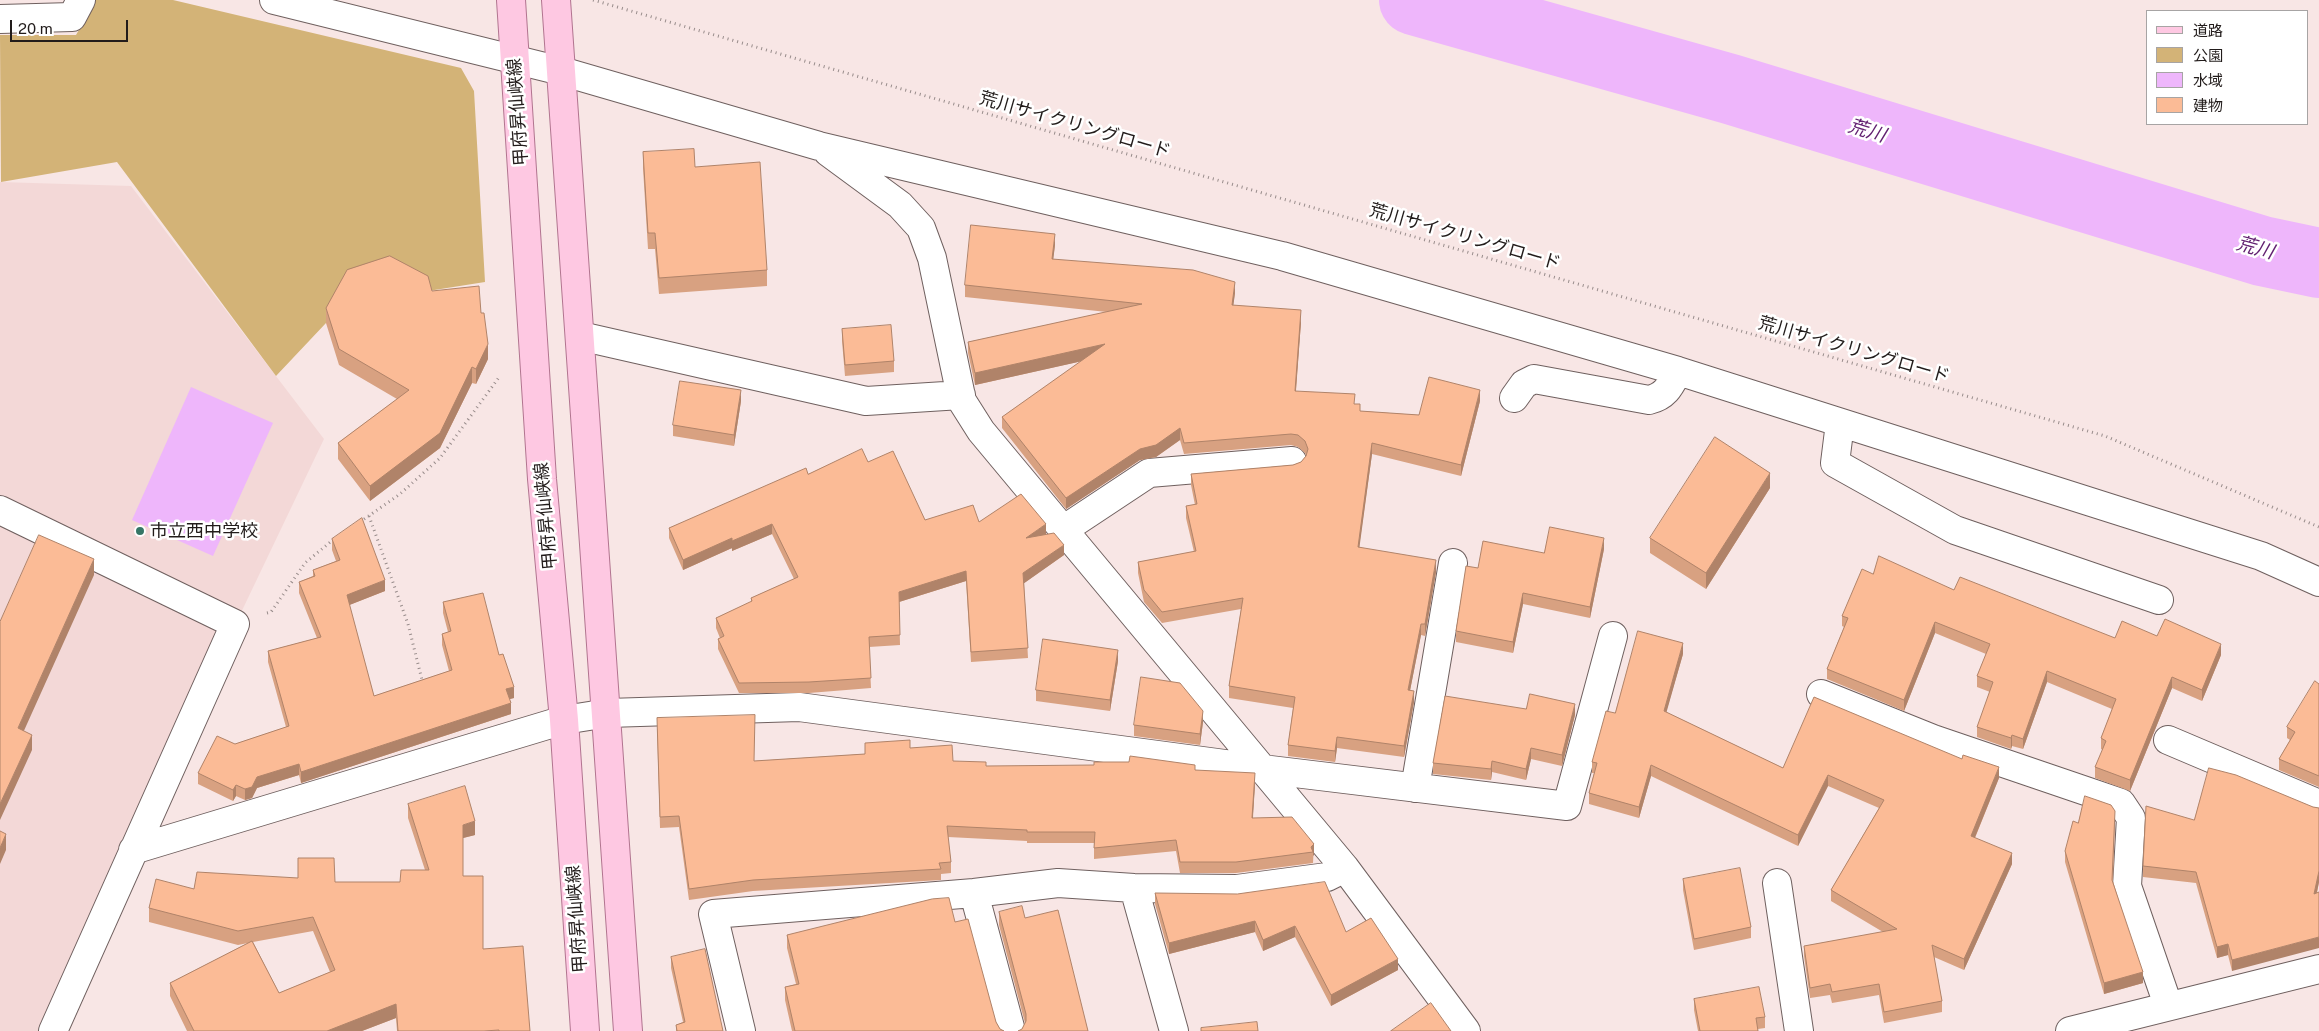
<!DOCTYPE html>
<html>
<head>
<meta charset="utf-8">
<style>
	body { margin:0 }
	#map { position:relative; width:2319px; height:1031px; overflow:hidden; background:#f8e6e5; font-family:"Public Sans","Noto Sans JP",sans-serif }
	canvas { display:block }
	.legend { position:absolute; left:2146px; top:10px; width:162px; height:115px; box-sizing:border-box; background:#fff; border:1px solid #a7a4a4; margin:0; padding:6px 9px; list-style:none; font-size:15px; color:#221c1b }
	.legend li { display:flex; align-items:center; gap:10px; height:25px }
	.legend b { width:25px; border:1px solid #a7a4a4 }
	.scale { position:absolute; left:10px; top:20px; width:118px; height:22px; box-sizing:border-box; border:2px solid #221c1b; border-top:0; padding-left:6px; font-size:15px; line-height:18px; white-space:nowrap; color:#221c1b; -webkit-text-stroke:4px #fff; paint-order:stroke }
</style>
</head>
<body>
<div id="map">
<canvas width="2319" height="1031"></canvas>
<ul class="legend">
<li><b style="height:6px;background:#fec8e2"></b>道路</li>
<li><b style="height:14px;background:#d3b377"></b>公園</li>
<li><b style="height:14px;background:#eeb6fb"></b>水域</li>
<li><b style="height:14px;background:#fbbb96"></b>建物</li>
</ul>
<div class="scale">20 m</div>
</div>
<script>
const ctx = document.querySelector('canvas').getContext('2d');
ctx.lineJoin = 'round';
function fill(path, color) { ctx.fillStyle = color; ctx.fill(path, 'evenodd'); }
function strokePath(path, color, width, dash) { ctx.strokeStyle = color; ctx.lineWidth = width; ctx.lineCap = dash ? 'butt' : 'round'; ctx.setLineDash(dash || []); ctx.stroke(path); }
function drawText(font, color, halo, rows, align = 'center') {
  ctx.font = font + ' "Public Sans","Noto Sans JP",sans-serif'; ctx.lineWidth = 5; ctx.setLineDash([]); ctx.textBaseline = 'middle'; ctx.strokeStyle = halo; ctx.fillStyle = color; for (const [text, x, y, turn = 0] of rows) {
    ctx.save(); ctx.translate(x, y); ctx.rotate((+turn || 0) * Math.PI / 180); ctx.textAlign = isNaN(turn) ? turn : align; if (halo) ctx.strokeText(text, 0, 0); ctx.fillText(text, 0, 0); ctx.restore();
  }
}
fill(new Path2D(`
	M0 182 131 186 324 439 41 1031H0Z`), '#f3d8d7');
fill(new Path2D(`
	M96 0H173L461 68 474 91 485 282 428 291 347 285 326 323 276 376 117 162 1 182 0 35H76Z`), '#d3b377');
fill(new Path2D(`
	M191 387 273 423 213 556 132 520Z`), '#eeb6fb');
strokePath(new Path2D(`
	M1414 0 1730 89 2262 251 2319 263`), '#eeb6fb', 70);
const minor = new Path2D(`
	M274 0 561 71 819 146 1282 256 1678 371 2261 556 2319 582
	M0 19 72 17 81 0
	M828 152 900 205 921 228 932 258 962 401 981 431 1345 868 1466 1031
	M580 336 866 401 961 395
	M1514 398 1524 384 1534 379 1649 400C1666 396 1670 386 1678 371
	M1840 423 1835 463 1955 530 2159 600
	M0 510 235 624 53 1031
	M1063 530 1149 473 1292 461
	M1821 694 1933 739 2121 803 2131 818 2127 886 2168 1005
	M2168 740 2319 804
	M1415 788 1453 563
	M133 850 564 720 608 713 799 707 1262 769 1567 806 1613 636
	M1777 883 1799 1031
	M1134 888 1174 1031
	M974 893 1011 1031
	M741 1031 713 914 974 893 1058 883 1134 888 1237 889 1327 877 1345 868
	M2070 1031 2319 969`);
const major = new Path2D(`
	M511 0 542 479 564 720 585 1031
	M556 0 628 1031`);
strokePath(minor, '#6f605f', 30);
strokePath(major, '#b1748f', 30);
strokePath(new Path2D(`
	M593 0 2105 436 2319 527
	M369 516 408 624 423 684
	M360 522 400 494 440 458 500 376
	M267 613 271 612 305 563 334 539`), '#988c8b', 3, [1, 4]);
strokePath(minor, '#fff', 28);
strokePath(major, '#fec8e2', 28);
fill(new Path2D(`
	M643 152 695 167 767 270V286L659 294 655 249H648L643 168Z
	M1055 245 1053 259 1235 293 1233 305 1301 322 1296 391 1355 404 1360 411 1419 415 1480 401 1461 476 1372 454 1359 547 1436 572 1425 636 1421 635 1410 690 1414 702 1404 757 1337 748 1335 762 1288 756V745L1293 708 1229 698V686L1241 609 1162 623 1144 602 1138 573V562L1194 552 1186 518V506L1195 505 1191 485V474L1293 465 1301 462 1306 456 1305 453 1298 447 1291 445 1184 454 1180 440 1156 457 1140 460 1066 509 1002 428V417L1082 361 975 385 968 353V342L1107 312 965 297V285Z
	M432 291 481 313 488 359 476 384 472 383 440 448 370 501 338 459V443L397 399 339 365 326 323V308Z
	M842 329 894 361V372L845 376 842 341Z
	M741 401 734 446 673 436V425Z
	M868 462 925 520 979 522 1046 534V535L1064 555 1024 583 1028 658 971 662 966 581 899 602 900 645 869 647 871 688 809 693H739L718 649V639L720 638 716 628V618L751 602V598L794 579 772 534 732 551V548L683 570 669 538V528L808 474Z
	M1770 488 1706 589 1650 553V538Z
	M332 539 385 591 349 605 374 696 449 671 442 645V634L448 632 443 613V602L499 655 514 698 509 699 511 714 301 783 299 775 257 788 252 798 245 800 236 796 233 801 198 784V773L235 744 286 727 268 662V651L317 638 299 593V582L313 576V570L336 561 332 550Z
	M1604 549 1590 618 1523 604 1513 653 1456 642V631L1478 568 1544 553Z
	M1873 574 1954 590 2115 638 2157 636 2221 655 2202 701 2172 688 2130 791 2095 778V767L2103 750 2101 749V738L2112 709 2047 682 2023 749 2012 746 2011 749 1977 737V727L1990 692 1977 687V676L1986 654 1935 633 1904 711 1827 679V669L1844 627 1842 626V616Z
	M1683 654 1666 712 1783 768 1999 778 1975 838 2012 864 1964 970 1934 957 1942 1001V1012L1884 1023 1879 995 1832 1003 1830 995 1810 998 1804 956V946L1883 932 1831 901V890L1879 808 1828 786 1798 846 1651 776 1639 818 1589 804V793L1594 773H1592V762L1615 713Z
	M1118 661 1110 711 1036 701V690Z
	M2319 684V787L2279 770V759L2290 740 2287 738V727Z
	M1526 709 1575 715 1562 766 1531 759 1526 780 1492 772 1491 780 1433 774V763Z
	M1203 722 1200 745 1134 736V725Z
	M657 729 754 761 865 754V743L910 748 953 761 986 766 1195 770 1255 784 1253 818 1314 844 1313 863 1236 873H1180L1176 851 1094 859V843H1027V841L948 837 951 862V873L941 874V880L753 891 689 900 679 827 660 828Z
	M408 804 475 835 463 838V876L483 949 530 1031H397L396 1018 362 1031H187L170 996V983L248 943 238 945 149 922V908L194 889 335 882H400L425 870 408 818ZM313 931 330 972 279 993 253 942Z
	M2313 807 2319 808V882L2317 893 2232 971 2228 955 2217 958 2196 883 2143 877V866L2194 820Z
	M2115 822 2113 881 2143 983 2104 994 2065 862V851L2078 823Z
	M1683 879 1751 927V938L1694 950 1683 890Z
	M1155 893 1346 932 1398 970 1331 1006 1295 937 1263 951 1255 932 1169 954 1155 904Z
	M999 912 1025 918 1088 1031 1022 1029 1025 1023 999 925Z
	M955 922 996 1022 1000 1029 1004 1031H792L785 1000V987L796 984 787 948V935Z
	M671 957 723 1031H676V1025L683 1022 671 968Z
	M1694 999 1765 1017V1028L1758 1029V1031H1698L1694 1010Z`), '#d8a181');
fill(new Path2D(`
	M1055 234V245L1052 270V259Z
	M1235 282V293L1232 316V305Z
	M1301 310V322L1295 402V391Z
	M488 344V359L476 384V369Z
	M1105 344V356L975 385V373Z
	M472 367V383L440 448 370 501V486Z
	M741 390V401L734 446V435Z
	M1480 390V401L1461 476V465Z
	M1180 428V440L1156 457 1140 460 1066 509V498L1140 449Z
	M1372 443V454L1358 558V547Z
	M1770 473V488L1706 589V573Z
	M772 524V534L732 551V541Z
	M1046 524V534L1026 549V538Z
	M732 538V548L683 570V560Z
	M1604 538V549L1590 618V607Z
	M1064 545V555L1023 584V573Z
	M94 559V575L18 744V728Z
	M1436 560V572L1425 636V624Z
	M966 571V581L899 602V592Z
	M385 580V591L347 606V595Z
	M1523 593V604L1513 653V642Z
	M1935 622V633L1904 711V700Z
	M1421 624V635L1408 701V690Z
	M1683 643V654L1664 721V711Z
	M2221 644V655L2202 701V690Z
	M1118 650V661L1110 711V700Z
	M2047 671V682L2023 749V739Z
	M2172 677V688L2130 791V780Z
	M514 687V698L506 700V689Z
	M1414 691V702L1404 757V746Z
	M511 703V714L301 783V772Z
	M1575 704V715L1562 766V755Z
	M1203 711V722L1200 745V734Z
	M32 735V750L0 820V804Z
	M2012 735V746L2011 749V738Z
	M1337 737V748L1335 762V751Z
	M1531 748V759L1526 780V769Z
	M1492 761V772L1491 780V769Z
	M299 764V775L257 788 252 798 245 800V789L257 777Z
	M1651 765V776L1639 818V807Z
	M1999 767V778L1971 847V836Z
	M1255 773V784L1252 829V818Z
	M1828 775V786L1798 846V835Z
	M236 785V796L233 801V790Z
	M475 821V835L463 838V825Z
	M6 834V850L0 864V848Z
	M1314 844V855L1313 856V852L1311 847Z
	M2012 853V864L1964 970V959Z
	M2319 871V882L2314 905V894Z
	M1255 921V932L1169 954V943Z
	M1295 926V937L1263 951V940Z
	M2319 937V948L2232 971V960Z
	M2228 944V955L2217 958V947Z
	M1398 959V970L1331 1006V995Z
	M2143 972V983L2104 994V983Z
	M396 1004V1018L362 1031H327Z`), '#b08369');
const building = new Path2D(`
	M694 149 695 167 760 162 767 270 659 278 655 233H648L643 152Z
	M971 225 1055 234 1052 259 1193 270 1235 282 1232 305 1301 310 1295 391 1355 394 1354 404H1360V411L1419 415 1429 377 1480 390 1461 465 1372 443 1358 547 1436 560 1425 624H1421L1408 690 1414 691 1404 746 1337 737 1335 751 1288 745 1295 697 1229 686 1243 598 1162 612 1144 590 1138 562 1196 551 1186 506 1197 504 1191 474 1293 465 1301 462 1306 456 1308 449 1305 441 1298 435 1291 434 1184 443 1180 428 1156 445 1140 449 1066 498 1002 417 1105 344 975 373 968 342 1142 304 965 285Z
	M390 256 428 276 432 291 479 286 481 313H484L488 344 476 369 472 367 440 433 370 486 338 443 409 390 339 349 326 308 347 270Z
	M891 325 894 361 845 365 842 329Z
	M680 381 741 390 734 435 673 425Z
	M1715 437 1770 473 1706 573 1650 538Z
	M862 449 868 462 893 451 925 520 973 505 979 522 1021 494 1046 524 1026 538 1054 533 1064 545 1023 573 1028 648 971 652 966 571 899 592 900 635 869 637 871 678 809 682 739 683 718 639 724 636 716 618 752 601 751 598 798 577 772 524 732 541V538L683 560 669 528 806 468 808 474Z
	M362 518 385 580 347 595 374 696 452 670 442 634 451 631 443 602 483 593 499 655 503 654 514 687 506 689 511 703 301 772 299 764 257 777 252 787 245 789 236 785 233 790 198 773 217 736 235 744 289 726 268 651 321 637 299 582 315 576 313 570 340 560 332 539Z
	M1550 527 1604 538 1590 607 1523 593 1513 642 1456 631 1466 566 1478 568 1483 541 1544 553Z
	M39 535 94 559 18 728 32 735 0 804V622Z
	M1879 556 1954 590 1960 577 2115 638 2122 621 2157 636 2165 619 2221 644 2202 690 2172 677 2130 780 2095 767 2106 741 2101 738 2116 699 2047 671 2023 739 2012 735 2011 738 1977 727 1993 682 1977 676 1990 644 1935 622 1904 700 1827 669 1848 618 1842 616 1862 569 1873 574Z
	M1638 631 1683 643 1664 711 1783 768 1814 697 1962 759 1963 755 1999 767 1971 836 2012 853 1964 959 1932 945 1942 1001 1884 1012 1879 984 1832 992 1830 984 1810 988 1804 946 1897 929 1831 890 1884 800 1828 775 1798 835 1651 765 1639 807 1589 793 1597 763 1592 762 1606 711 1615 713Z
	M1043 639 1118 650 1110 700 1036 690Z
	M1141 677 1180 683 1203 711 1200 734 1134 725Z
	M2315 681 2319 684V776L2279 759 2295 732 2287 727Z
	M1530 694 1575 704 1562 755 1531 748 1526 769 1492 761 1491 769 1433 763 1445 696 1526 709Z
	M755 715 754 761 865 754V743L910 740V748L952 745 953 761 986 762V766L1094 765V762H1129L1130 756 1195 765V770L1255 773 1252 818 1292 817 1314 844 1311 847 1313 852 1236 862H1180L1176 840 1094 848 1095 832H1027V830L947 826 951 862 939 863 941 869 753 880 689 889 679 816 660 817 657 718Z
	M2209 768 2236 775 2313 807 2319 808V871L2314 894 2319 892V937L2232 960 2228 944 2217 947 2196 872 2143 866 2146 806 2194 820Z
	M465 786 475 821 463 825V876H483V949L523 946 530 1031H499V1030L484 1031H398L396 1004 327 1031H194L170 983 252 941 279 993 335 970 313 917 238 931 149 908 156 879 194 889 197 872 298 878V858H334L335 882H400L401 870H429L408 804Z
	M2085 796 2111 805 2115 811 2112 880 2143 972 2104 983 2065 851 2073 821 2078 823Z
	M0 831 6 834 0 848Z
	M1740 868 1751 927 1694 939 1683 879Z
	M1325 882 1346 932 1371 918 1398 959 1331 995 1295 926 1263 940 1255 921 1169 943 1155 893 1237 894Z
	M949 898 955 922 968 919 996 1022 1000 1029 1004 1031H795L785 987 799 984 787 935 932 899Z
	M1022 906 1025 918 1058 910 1088 1031H1018L1022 1029 1026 1021V1014L999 912Z
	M705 949 723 1031H677L676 1025 685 1022 671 957Z
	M1759 987 1765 1017 1756 1018 1758 1031H1700L1694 999Z
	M1431 1003 1451 1031H1391Z
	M1257 1022 1258 1031H1201V1028Z`);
fill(building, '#fbbb96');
strokePath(building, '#b08369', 1);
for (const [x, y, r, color] of [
	[140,531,5,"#357666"]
]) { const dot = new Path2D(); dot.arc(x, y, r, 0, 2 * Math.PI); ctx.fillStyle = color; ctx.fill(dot); strokePath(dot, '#fff', 2); }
drawText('18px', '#221c1b', '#fff', [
	["甲府昇仙峡線",518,112,-94],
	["荒川サイクリングロード",1075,125,16],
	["荒川サイクリングロード",1465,237,16],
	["荒川サイクリングロード",1854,350,16],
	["甲府昇仙峡線",546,516,-95],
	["甲府昇仙峡線",577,919,-94]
]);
drawText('18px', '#221c1b', '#fff', [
	["市立西中学校",150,531]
], 'left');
drawText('italic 19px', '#622171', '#fff', [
	["荒川",1867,131,17],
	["荒川",2255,248,15]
]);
</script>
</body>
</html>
